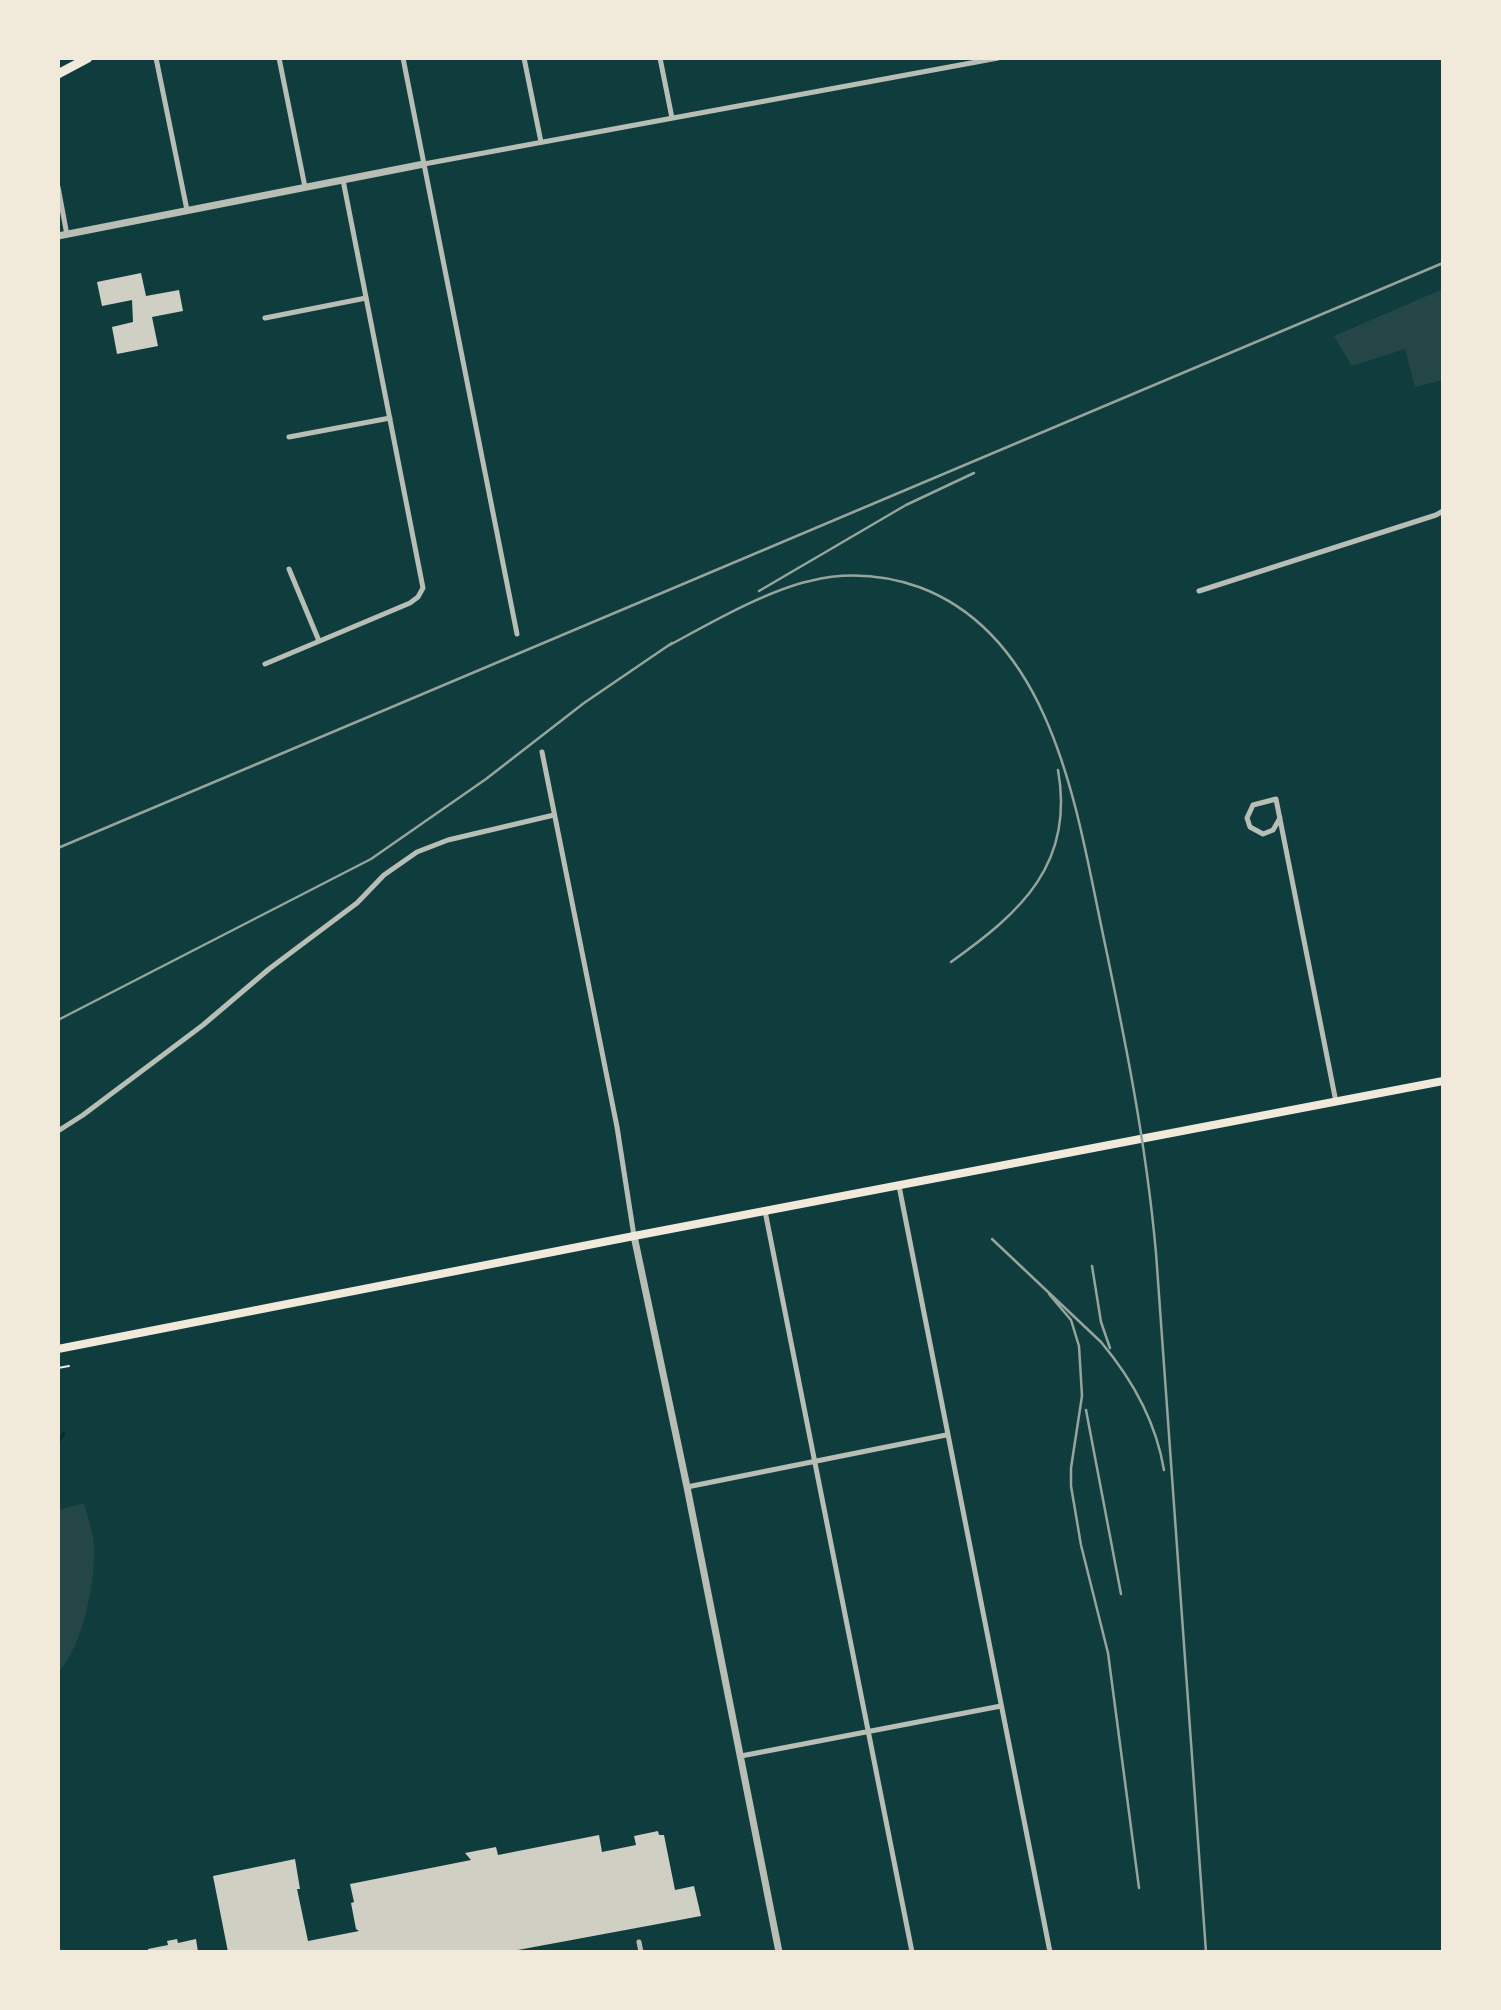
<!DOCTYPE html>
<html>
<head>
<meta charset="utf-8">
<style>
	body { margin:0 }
	#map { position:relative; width:1501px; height:2010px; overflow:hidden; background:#0f3d3e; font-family:Cabin,sans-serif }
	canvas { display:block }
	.frame { position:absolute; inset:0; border:60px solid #f1e9da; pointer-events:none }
</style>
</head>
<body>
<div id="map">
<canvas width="1501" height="2010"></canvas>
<div class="frame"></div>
</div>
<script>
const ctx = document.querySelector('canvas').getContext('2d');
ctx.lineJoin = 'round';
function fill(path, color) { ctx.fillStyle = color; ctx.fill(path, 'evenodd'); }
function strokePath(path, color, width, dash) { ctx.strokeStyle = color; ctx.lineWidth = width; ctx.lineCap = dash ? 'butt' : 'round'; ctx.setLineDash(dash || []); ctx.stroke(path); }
fill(new Path2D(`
	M1443 289V380L1415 387 1405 349 1352 366 1334 336Z
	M84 1503C87 1516 93 1531 94 1545 96 1580 83 1647 58 1672V1510Z`), '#244646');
strokePath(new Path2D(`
	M58 1443 64 1433`), '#0a2a2b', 2.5);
fill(new Path2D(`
	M141 273 146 296 179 290 183 311 152 317 158 346 117 354 112 327 133 322 132 300 102 306 97 282Z
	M658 1831 659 1835H664L675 1890 694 1886 701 1916 507 1952H228L213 1876 295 1859 300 1889H297L308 1941 359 1931 356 1929 351 1903 354 1902 350 1884 471 1860 465 1853 496 1847 498 1855 599 1835 602 1852 636 1845 634 1836Z
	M177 1939 178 1943 196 1939 198 1952H148V1949L168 1945 167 1941Z`), '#cfcfc3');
strokePath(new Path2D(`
	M58 1368 69 1366`), '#f1e9da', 2);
strokePath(new Path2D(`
	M156 58 187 210
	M279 58 305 187
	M403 58 517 634
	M524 58 541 142
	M660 58 672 118
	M424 164 998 58
	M58 187 67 235
	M265 318 366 298
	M289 437 390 418
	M289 569 319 641
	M1199 591 1436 515 1443 511
	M265 664 410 603 418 597 423 588 343 180
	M542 752 617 1127 634 1236
	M1280 818 1273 830 1263 834 1250 827 1247 818 1253 805 1276 799 1336 1102
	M58 1131 83 1115 203 1025 269 969 357 903 384 875 417 852 448 840 554 815
	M899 1186 1050 1952
	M765 1211 912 1952
	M687 1487 946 1435
	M741 1756 1001 1706
	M639 1942 641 1952`), '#b8beb3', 5);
strokePath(new Path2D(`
	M58 236 424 164
	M634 1236 687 1487 779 1952`), '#b8beb3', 7);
strokePath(new Path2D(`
	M58 1349 634 1236 1443 1081`), '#f1e9da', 8);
strokePath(new Path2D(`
	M58 74 88 58`), '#f1e9da', 9);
strokePath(new Path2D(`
	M759 591 906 505 974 473
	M666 647C707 625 765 591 810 581 846 572 884 575 919 587 1051 636 1076 805 1101 925 1124 1034 1146 1141 1156 1253L1206 1952
	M58 848 1443 263
	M951 962C1020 913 1075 864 1058 770
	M58 1020 371 859 486 779 584 703 672 643
	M992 1239 1101 1342C1132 1379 1156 1422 1164 1470
	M1092 1266 1101 1322 1110 1348
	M1049 1294 1071 1320 1079 1346 1082 1396 1071 1468V1486L1081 1545 1108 1653 1139 1888
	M1086 1410 1121 1594`), '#97a49c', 2.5);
</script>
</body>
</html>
